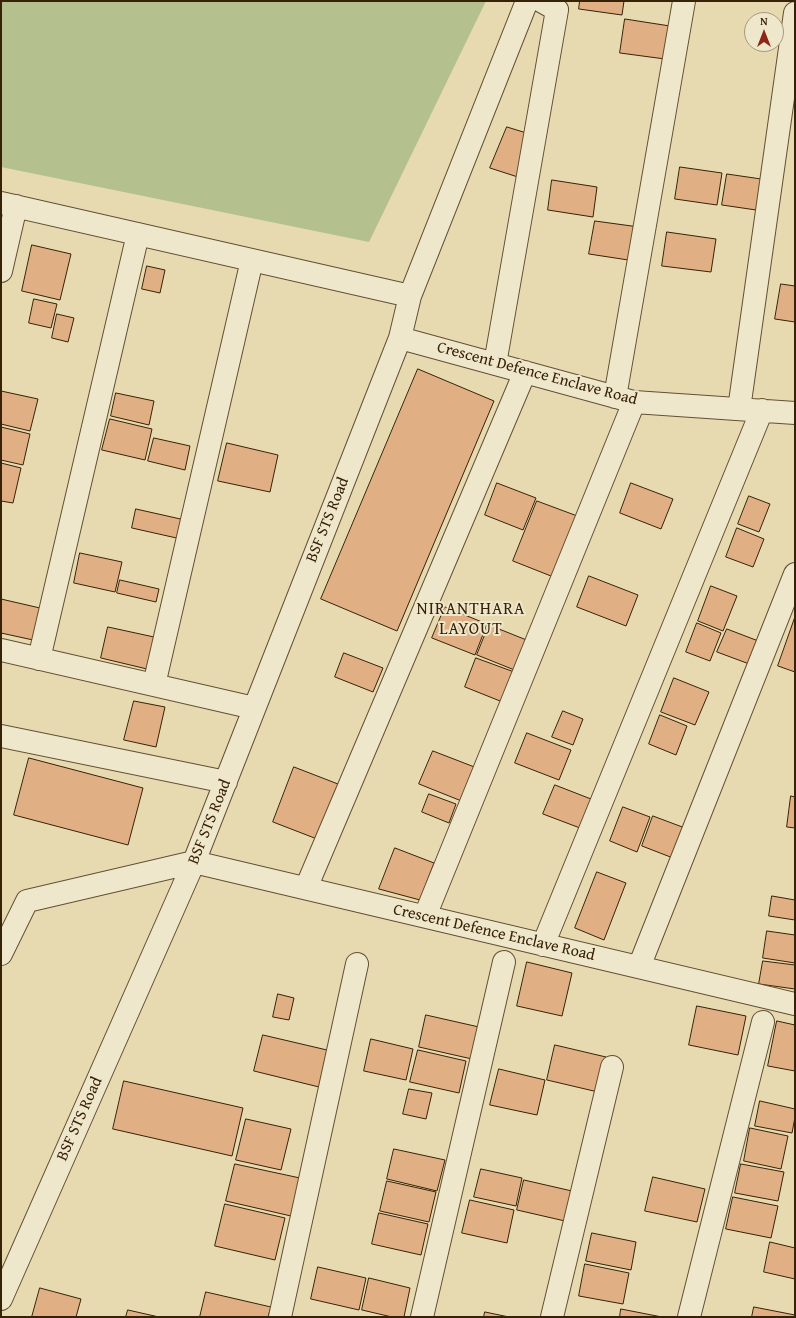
<!DOCTYPE html>
<html>
<head>
<meta charset="utf-8">
<style>
	body { margin:0 }
	#map { position:relative; width:796px; height:1318px; overflow:hidden; background:#e7dab1; font-family:"Gentium Book Plus",serif }
	canvas { display:block }
	.frame { position:absolute; inset:0; border:2px solid #372207; pointer-events:none }
	.north { position:absolute; left:744px; top:12px; width:40px; height:40px; box-sizing:border-box; background:#efe7cc; border:1px solid #a5987d; border-radius:50%; rotate:0deg; font-size:11px; font-weight:700; line-height:16px; text-align:center; color:#372207 }
	.north::after { content:''; display:block; margin:auto; width:14px; height:18px; background:#8f2418; clip-path:polygon(50% 0,100% 100%,50% 72%,0 100%) }
</style>
</head>
<body>
<div id="map">
<canvas width="796" height="1318"></canvas>
<div class="frame"></div>
<div class="north">N</div>
</div>
<script>
const ctx = document.querySelector('canvas').getContext('2d');
ctx.lineJoin = 'round';
function fill(path, color) { ctx.fillStyle = color; ctx.fill(path, 'evenodd'); }
function strokePath(path, color, width, dash) { ctx.strokeStyle = color; ctx.lineWidth = width; ctx.lineCap = dash ? 'butt' : 'round'; ctx.setLineDash(dash || []); ctx.stroke(path); }
function drawText(font, color, halo, rows, align = 'center') {
  ctx.font = font + ' "Gentium Book Plus",serif'; ctx.lineWidth = 4; ctx.setLineDash([]); ctx.textBaseline = 'middle'; ctx.strokeStyle = halo; ctx.fillStyle = color; for (const [text, x, y, turn = 0] of rows) {
    ctx.save(); ctx.translate(x, y); ctx.rotate((+turn || 0) * Math.PI / 180); ctx.textAlign = isNaN(turn) ? turn : align; if (halo) ctx.strokeText(text, 0, 0); ctx.fillText(text, 0, 0); ctx.restore();
  }
}
fill(new Path2D(`
	M1 1H486L369 242 1 167Z`), '#b4c08d');
const building = new Path2D(`
	M580 1H624L622 15 579 9Z
	M625 19 670 26 665 59 620 53Z
	M507 127 533 135 524 179 490 168Z
	M680 167 722 173 717 205 675 199Z
	M727 174 768 180 763 211 722 205Z
	M552 180 597 187 593 217 548 210Z
	M595 221 639 227 635 261 589 254Z
	M667 232 716 239 711 272 662 266Z
	M32 245 71 254 60 300 22 291Z
	M147 266 165 270 160 293 142 289Z
	M781 284 795 286V322L775 319Z
	M34 299 57 304 51 328 29 323Z
	M57 314 74 318 68 342 52 338Z
	M418 369 494 401 397 631 321 599Z
	M1 391 38 399 30 431 1 424Z
	M116 393 154 401 149 425 111 416Z
	M110 419 152 429 145 460 102 450Z
	M1 427 30 434 23 465 1 460Z
	M154 438 190 446 185 470 148 461Z
	M227 443 278 455 270 492 218 481Z
	M1 463 21 468 13 503 1 501Z
	M497 483 536 498 523 530 485 515Z
	M631 483 673 499 661 529 620 513Z
	M749 496 770 504 759 532 738 524Z
	M537 501 580 517 556 578 513 561Z
	M136 509 185 520 181 539 132 528Z
	M737 528 764 539 753 567 726 557Z
	M80 553 122 562 115 592 74 583Z
	M589 576 638 595 626 626 577 607Z
	M120 580 159 589 156 602 117 593Z
	M711 586 737 596 723 631 698 621Z
	M1 599 40 608 33 640 1 633Z
	M445 607 487 624 475 655 432 638Z
	M795 617V672L778 666Z
	M697 623 721 633 710 661 686 652Z
	M489 625 529 641 517 671 477 655Z
	M108 627 154 637 147 669 101 658Z
	M727 629 761 642 752 665 717 652Z
	M344 653 383 668 373 692 335 677Z
	M476 658 517 673 505 703 465 687Z
	M674 678 709 692 695 725 661 712Z
	M134 701 165 707 156 747 124 740Z
	M563 711 583 719 573 745 552 737Z
	M660 715 687 726 676 755 649 744Z
	M527 733 571 750 559 780 515 763Z
	M433 751 477 768 464 802 419 784Z
	M29 758 143 788 128 845 14 815Z
	M294 767 338 784 317 839 273 822Z
	M555 785 591 799 580 828 543 814Z
	M429 794 456 804 449 823 422 812Z
	M791 796 795 797V828L787 827Z
	M623 807 650 817 637 852 610 841Z
	M653 816 685 828 673 858 642 846Z
	M395 848 434 863 420 900 379 889Z
	M597 872 626 883 604 940 575 928Z
	M772 896 795 900V920L769 916Z
	M767 931 795 935V963L763 958Z
	M763 961 795 965V989L759 984Z
	M527 962 572 973 562 1016 517 1006Z
	M278 994 294 998 289 1020 273 1017Z
	M697 1006 746 1016 738 1055 689 1045Z
	M426 1015 479 1027 472 1059 419 1047Z
	M777 1021 795 1025V1071L768 1066Z
	M263 1035 327 1050 319 1087 254 1071Z
	M371 1039 413 1049 406 1080 364 1071Z
	M555 1045 606 1057 598 1092 547 1080Z
	M418 1050 466 1061 459 1093 410 1082Z
	M499 1069 545 1080 537 1115 490 1105Z
	M124 1081 243 1108 232 1156 113 1129Z
	M409 1089 432 1093 426 1119 403 1114Z
	M760 1101 795 1109V1117L792 1133 755 1126Z
	M246 1119 291 1129 281 1170 236 1160Z
	M750 1128 788 1136 781 1169 744 1161Z
	M394 1149 445 1160 437 1191 387 1179Z
	M235 1164 300 1178 291 1216 226 1201Z
	M741 1164 784 1172 778 1201 735 1193Z
	M481 1169 522 1178 516 1206 474 1197Z
	M653 1177 705 1189 697 1222 645 1211Z
	M524 1180 572 1191 565 1221 517 1210Z
	M387 1181 436 1192 429 1222 380 1211Z
	M733 1197 778 1206 771 1238 726 1229Z
	M470 1200 514 1210 507 1243 462 1233Z
	M225 1204 285 1218 275 1260 215 1246Z
	M379 1213 428 1224 421 1255 372 1244Z
	M592 1233 636 1242 631 1270 586 1261Z
	M770 1242 795 1248V1279L764 1272Z
	M585 1264 629 1273 623 1304 579 1296Z
	M318 1267 366 1278 359 1310 311 1299Z
	M369 1278 410 1288 404 1317H392L362 1310Z
	M40 1288 81 1299 76 1317H32Z
	M206 1292 271 1307 268 1317H200Z
	M754 1307 795 1315V1317H752Z
	M621 1309 662 1317H620Z
	M128 1310 159 1317H126Z
	M485 1312 509 1317H484Z`);
fill(building, '#e0af84');
strokePath(building, '#372207', 1);
const minor = new Path2D(`
	M1 203 410 296
	M1 271 16 206
	M400 338 634 402 795 413
	M495 364 557 10 541 1
	M615 397 684 1
	M739 409 795 13
	M1 650 254 708
	M39 659 138 234
	M154 685 252 260
	M1 736 226 782
	M306 888 525 372
	M425 916 634 402
	M543 945 762 410
	M1 954 27 901 194 862 795 1004
	M639 967 795 574
	M1 1299 194 862 400 338 410 296 527 1
	M280 1317 357 964
	M422 1317 504 962
	M552 1317 612 1067
	M689 1317 763 1022`);
strokePath(minor, '#635032', 24);
strokePath(minor, '#efe7cc', 22);
drawText('16px', '#372207', '#efe7cc', [
	["Crescent Defence Enclave Road",537,374,15],
	["BSF STS Road",328,520,-68],
	["BSF STS Road",210,822,-68],
	["Crescent Defence Enclave Road",494,933,13],
	["BSF STS Road",80,1119,-66]
]);
ctx.letterSpacing = '1px';
drawText('17px', '#372207', '#efe7cc', [
	["NIRANTHARA",471,610],
	["LAYOUT",471,630]
]);
ctx.letterSpacing = '0px';
</script>
</body>
</html>
